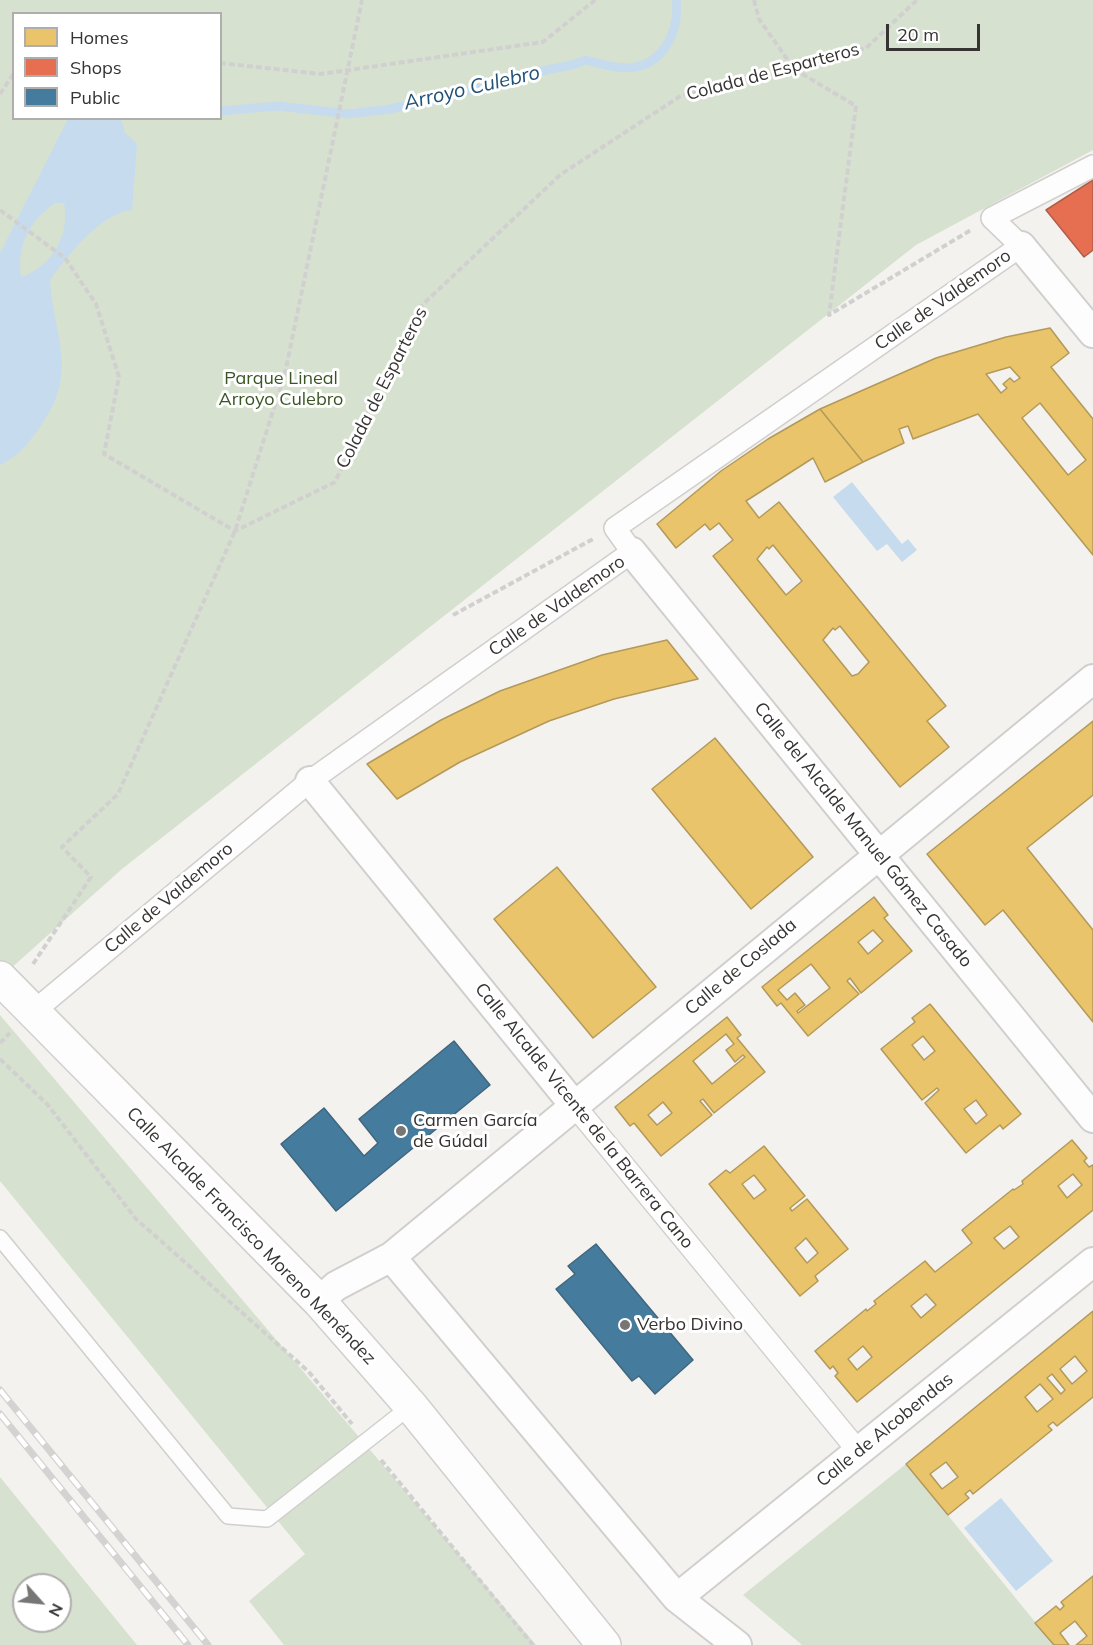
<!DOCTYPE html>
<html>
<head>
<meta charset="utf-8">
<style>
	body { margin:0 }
	#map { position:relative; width:1093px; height:1645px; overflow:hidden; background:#f4f2ef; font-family:Mulish,sans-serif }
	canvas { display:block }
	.legend { position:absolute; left:12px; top:12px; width:210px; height:108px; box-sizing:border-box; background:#fff; border:2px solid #afaead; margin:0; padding:8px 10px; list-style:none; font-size:18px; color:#363433 }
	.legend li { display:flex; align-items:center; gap:12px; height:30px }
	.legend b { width:30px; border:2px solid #afaead }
	.north { position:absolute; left:12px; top:1573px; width:60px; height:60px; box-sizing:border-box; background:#fff; border:2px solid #afaead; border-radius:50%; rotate:117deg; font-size:16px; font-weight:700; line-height:24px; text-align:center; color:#363433 }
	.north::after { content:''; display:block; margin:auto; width:21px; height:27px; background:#787675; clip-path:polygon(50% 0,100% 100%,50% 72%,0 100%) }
	.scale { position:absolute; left:886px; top:24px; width:94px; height:27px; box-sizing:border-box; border:3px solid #363433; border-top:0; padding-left:8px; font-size:18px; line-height:21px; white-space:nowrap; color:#363433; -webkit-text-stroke:4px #fff; paint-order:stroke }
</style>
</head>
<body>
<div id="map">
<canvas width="1093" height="1645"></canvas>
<ul class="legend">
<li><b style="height:16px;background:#e9c46a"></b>Homes</li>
<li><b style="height:16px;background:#e76f51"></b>Shops</li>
<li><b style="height:16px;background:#457b9d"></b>Public</li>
</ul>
<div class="north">N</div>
<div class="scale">20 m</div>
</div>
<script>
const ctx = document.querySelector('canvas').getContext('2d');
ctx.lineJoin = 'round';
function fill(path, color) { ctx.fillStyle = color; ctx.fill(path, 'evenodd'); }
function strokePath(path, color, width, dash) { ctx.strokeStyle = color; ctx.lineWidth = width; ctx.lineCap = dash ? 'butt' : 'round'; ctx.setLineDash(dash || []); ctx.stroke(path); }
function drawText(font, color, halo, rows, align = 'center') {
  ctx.font = font + ' Mulish,sans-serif'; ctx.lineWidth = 6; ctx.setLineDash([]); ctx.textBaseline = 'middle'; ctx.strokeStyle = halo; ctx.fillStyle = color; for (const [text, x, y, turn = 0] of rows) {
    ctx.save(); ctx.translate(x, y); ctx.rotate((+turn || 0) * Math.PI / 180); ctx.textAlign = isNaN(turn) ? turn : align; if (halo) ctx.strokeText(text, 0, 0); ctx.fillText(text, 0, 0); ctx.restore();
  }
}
fill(new Path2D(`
	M0 0H1093V150L916 245 122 869 0 978ZM14 14H220V118H14Z
	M0 1015 536 1645H284L249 1601 305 1554 0 1181Z
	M906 1464 1054 1645H802L743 1595Z
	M0 1477 137 1645H0ZM24 1585H60V1621H24Z`), '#d7e1cf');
fill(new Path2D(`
	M68 119H121L125 133 137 144 132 210C102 212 66 257 50 280 54 340 80 371 40 427 26 446 21 454 0 465V253ZM55 203H64C70 236 52 266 21 277 17 245 29 221 55 203Z
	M852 482 902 544 908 539 917 550 902 562 887 544 877 551 833 497Z
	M1001 1498 1053 1561 1016 1591 964 1528Z`), '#c6dcee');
const homes = new Path2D(`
	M1050 328 1069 353 1051 367 1093 419V555L978 414 913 439 908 426 899 429 904 443 863 462 820 409 936 358 1006 337ZM1010 367 1020 378 1014 382 1010 378 1003 384 1007 388 1001 393 986 374ZM1040 403 1086 460 1068 475 1022 418Z
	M820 409 863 462 825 482 813 458 746 501 759 518 779 502 946 706 927 721 949 747 900 787 713 556 733 540 719 523 710 530 705 524 676 548 657 524 721 471 768 439ZM773 545 802 581 786 595 757 559 767 547 769 549ZM840 626 869 662 858 674 852 676 823 640 833 628 835 630Z
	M667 640 698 679 614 699 549 721 460 762 397 799 367 764 441 720 500 691 602 655Z
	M1093 721V795L1027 848 1093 930V1022L1003 910 985 925 927 854Z
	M715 738 813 857 751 909 652 789Z
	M557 867 656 987 593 1038 494 919Z
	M874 897 888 915 884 918 912 951 861 993 850 978 847 981 859 994 808 1036 781 1003 777 1006 762 987ZM873 930 883 941 868 954 858 942ZM811 964 830 988 798 1013 797 1011 805 1005 795 993 787 1000 778 990Z
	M930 1004 1021 1114 1003 1129 1000 1125 966 1153 925 1103 939 1090 937 1088 922 1100 881 1049 915 1022 912 1018ZM923 1036 935 1051 924 1060 912 1045ZM976 1100 987 1115 976 1124 964 1109Z
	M727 1017 741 1035 737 1038 765 1072 714 1113 703 1099 700 1101 712 1115 661 1156 634 1123 630 1126 615 1107ZM726 1034 734 1044 726 1050 735 1062 743 1055 745 1057 712 1084 693 1061ZM663 1102 672 1113 657 1125 648 1115Z
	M1072 1140 1087 1158 1084 1161 1089 1167 1093 1165V1210L857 1402 835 1376 838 1373 833 1366 830 1369 815 1351 866 1309 867 1311 876 1304 874 1301 925 1261 935 1272 972 1243 962 1230 1013 1189 1014 1190 1023 1184 1022 1181ZM1073 1174 1082 1185 1067 1198 1058 1186ZM1010 1226 1019 1237 1004 1249 994 1238ZM926 1294 936 1305 921 1318 911 1306ZM863 1346 872 1357 857 1370 848 1359Z
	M764 1146 805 1196 790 1208 792 1211 807 1199 848 1249 815 1276 818 1281 800 1296 709 1184 726 1170 730 1173ZM754 1175 766 1190 754 1199 742 1184ZM806 1238 818 1253 807 1263 795 1248Z
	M1093 1311V1397L1057 1426 1053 1422 1048 1426 1052 1430 973 1494 970 1490 965 1494 969 1498 948 1515 906 1464ZM1075 1356 1087 1371 1072 1384 1060 1369ZM1052 1374 1065 1390 1061 1394 1047 1378ZM1040 1384 1053 1399 1037 1412 1025 1397ZM946 1462 958 1477 942 1489 930 1474Z
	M1093 1576V1645H1076L1087 1636 1075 1621 1060 1633 1069 1645H1054L1035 1623 1056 1606 1060 1610 1064 1606 1061 1602Z`);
fill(homes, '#e9c46a');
strokePath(homes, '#b3995a', 1.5);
const shops = new Path2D(`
	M1093 180V250L1084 257 1046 210Z`);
fill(shops, '#e76f51');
strokePath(shops, '#b25d48', 1.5);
const public = new Path2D(`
	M454 1041 490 1085 336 1211 281 1144 324 1108 364 1156 378 1143 359 1119Z
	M596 1244 693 1360 655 1394 639 1376 632 1381 556 1289 575 1274 568 1266Z`);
fill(public, '#457b9d');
strokePath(public, '#40667d', 1.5);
strokePath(new Path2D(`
	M220 111 278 106 349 114 389 109 443 98 521 75 572 65 586 60C619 70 650 76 669 41 675 29 678 14 676 0`), '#c6dcee', 9);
const service = new Path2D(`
	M0 1238 228 1516 267 1519 411 1406`);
const pedestrian = new Path2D(`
	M33 1012 310 781 632 552 615 528 1021 246 992 218 1093 166
	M574 1105 859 1452`);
const minor = new Path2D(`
	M1021 246 1093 333
	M632 552 1093 1118
	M310 781 574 1105
	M391 1257 677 1598 737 1645
	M319 1301 336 1286 391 1257 1093 679
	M677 1598 1093 1262`);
const tertiary = new Path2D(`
	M0 978 319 1301 411 1406 604 1645`);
strokePath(service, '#d1cfcd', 18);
strokePath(pedestrian, '#d1cfcd', 24);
strokePath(minor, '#d1cfcd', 32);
strokePath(tertiary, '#d1cfcd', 36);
strokePath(new Path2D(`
	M754 0 759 19 794 69 856 106 829 315 971 230
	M220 63 321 74 543 42 595 0
	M0 94 14 73
	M0 210 65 258 96 304 119 377 104 454 235 531 335 482 418 309 560 175 682 95 794 69 866 48 917 0
	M453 615 593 539
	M33 964 91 877 62 847 118 794 235 531 285 373 362 0
	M0 1043 10 1033
	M0 1059 47 1104 136 1219 308 1371 352 1424
	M381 1460 533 1645`), '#d1d0d0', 4, [6, 3]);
strokePath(service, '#fdfdfd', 15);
strokePath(pedestrian, '#fdfdfd', 21);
strokePath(minor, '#fdfdfd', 28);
strokePath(tertiary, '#fdfdfd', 33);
const rail = new Path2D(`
	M0 1390 208 1645
	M0 1414 188 1645`);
strokePath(rail, '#d3d3d2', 7);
strokePath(rail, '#fff', 4.5, [14]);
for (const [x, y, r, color] of [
	[401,1131,6,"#787675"],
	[625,1325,6,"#787675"]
]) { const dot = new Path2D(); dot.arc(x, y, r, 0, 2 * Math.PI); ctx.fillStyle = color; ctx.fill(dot); strokePath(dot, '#fff', 2); }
drawText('18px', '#363433', '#fff', [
	["Colada de Esparteros",773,72,-15],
	["Calle de Valdemoro",943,300,-35],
	["Colada de Esparteros",382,388,-63],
	["Calle de Valdemoro",557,606,-35],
	["Calle del Alcalde Manuel Gómez Casado",863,835,51],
	["Calle de Valdemoro",169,898,-40],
	["Calle de Coslada",741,967,-40],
	["Calle Alcalde Vicente de la Barrera Cano",584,1116,51],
	["Calle Alcalde Francisco Moreno Menéndez",251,1236,46],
	["Calle de Alcobendas",885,1430,-39]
]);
drawText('18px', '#3b5625', '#fff', [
	["Parque Lineal",281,379],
	["Arroyo Culebro",281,400]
]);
drawText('18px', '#363433', '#fff', [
	["Carmen García",413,1121],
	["de Gúdal",413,1142],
	["Verbo Divino",637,1325]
], 'left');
drawText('italic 20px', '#215176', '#fff', [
	["Arroyo Culebro",472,88,-13]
]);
</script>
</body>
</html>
